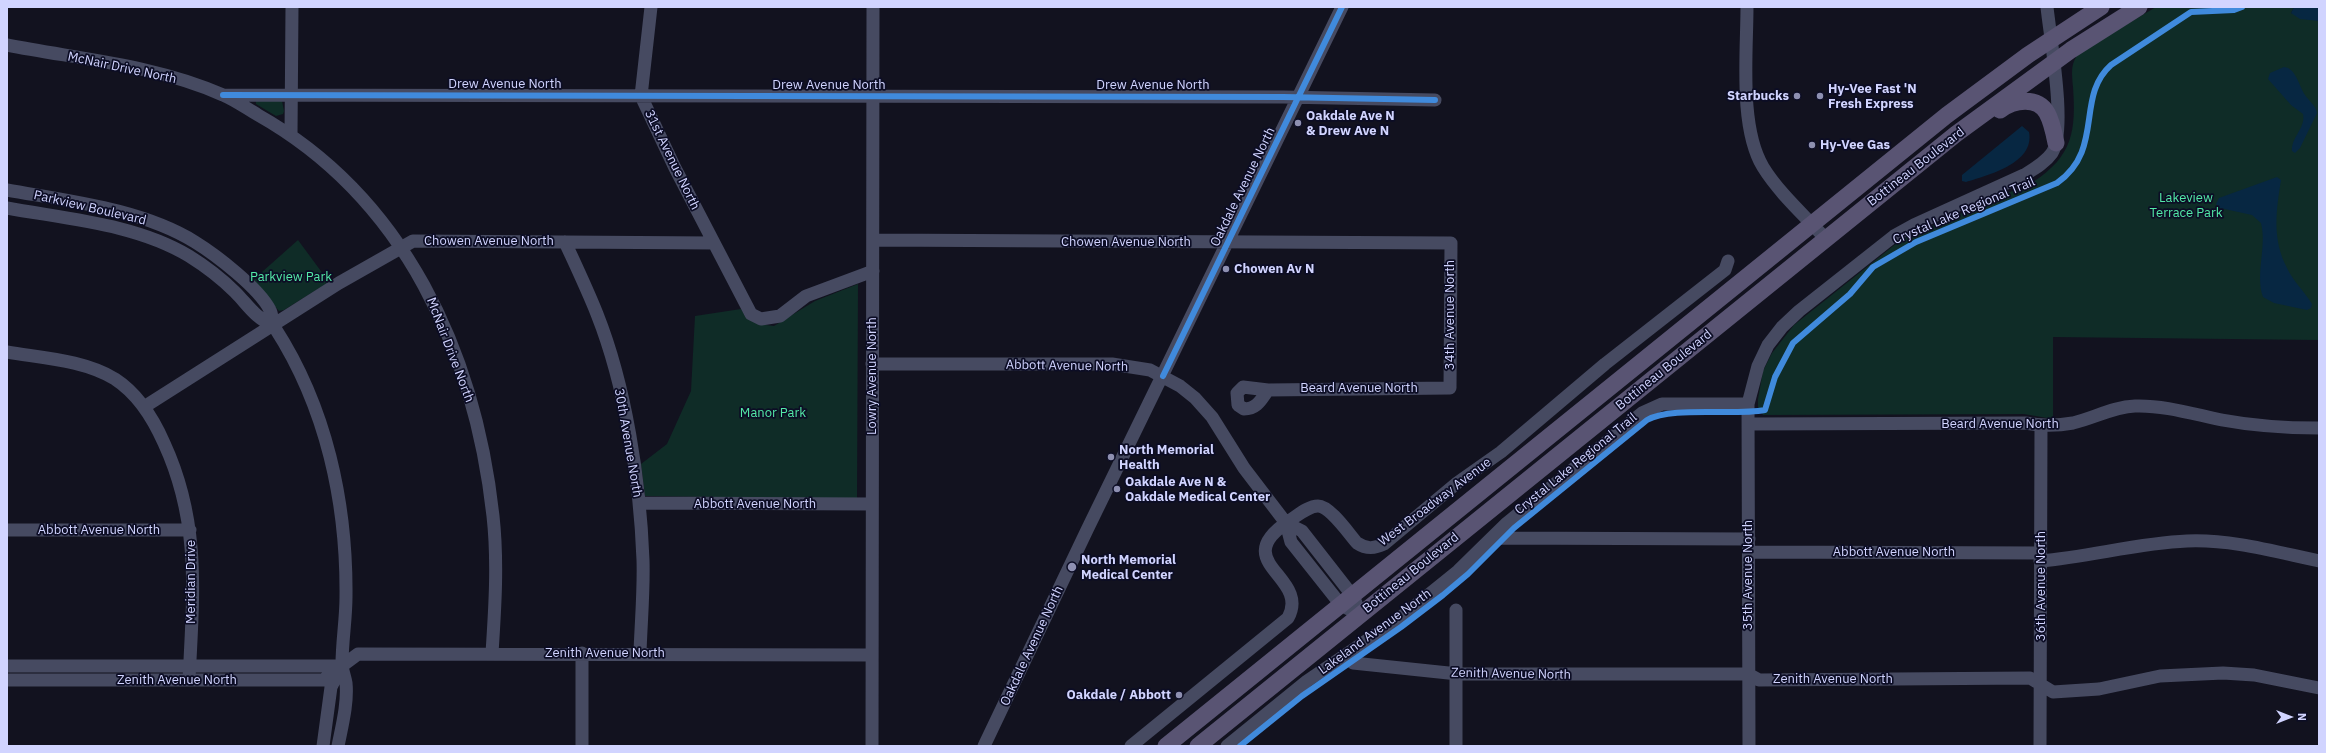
<!DOCTYPE html>
<html>
<head>
<meta charset="utf-8">
<style>
	body { margin:0 }
	#map { position:relative; width:2326px; height:753px; overflow:hidden; background:#12121f; font-family:"IBM Plex Sans",sans-serif }
	canvas { display:block }
	.frame { position:absolute; inset:0; border:8px solid #d1d4ff; pointer-events:none }
	.north { position:absolute; left:2270px; top:697px; width:40px; height:40px; -webkit-text-stroke:3px #0c0d25; paint-order:stroke; rotate:90deg; font-size:11px; font-weight:700; line-height:16px; text-align:center; color:#d1d4ff }
	.north::after { content:''; display:block; margin:auto; width:14px; height:18px; background:#d1d4ff; clip-path:polygon(50% 0,100% 100%,50% 72%,0 100%) }
</style>
</head>
<body>
<div id="map">
<canvas width="2326" height="753"></canvas>
<div class="frame"></div>
<div class="north">N</div>
</div>
<script>
const ctx = document.querySelector('canvas').getContext('2d');
ctx.lineJoin = 'round';
function fill(path, color) { ctx.fillStyle = color; ctx.fill(path, 'evenodd'); }
function strokePath(path, color, width, dash) { ctx.strokeStyle = color; ctx.lineWidth = width; ctx.lineCap = dash ? 'butt' : 'round'; ctx.setLineDash(dash || []); ctx.stroke(path); }
function drawText(font, color, halo, rows, align = 'center') {
  ctx.font = font + ' "IBM Plex Sans",sans-serif'; ctx.lineWidth = 3.5; ctx.setLineDash([]); ctx.textBaseline = 'middle'; ctx.strokeStyle = halo; ctx.fillStyle = color; for (const [text, x, y, turn = 0] of rows) {
    ctx.save(); ctx.translate(x, y); ctx.rotate((+turn || 0) * Math.PI / 180); ctx.textAlign = isNaN(turn) ? turn : align; if (halo) ctx.strokeText(text, 0, 0); ctx.fillText(text, 0, 0); ctx.restore();
  }
}
fill(new Path2D(`
	M2156 7H2294L2291 13 2319 21V340L2053 337V419L2024 414 1763 415 1758 407V399L1763 371 1772 353 1794 325 1902 239 2033 182C2073 156 2076 131 2073 87 2072 72 2070 63 2080 52Z
	M256 101H282L284 111 283 114 276 116 256 104Z
	M298 240 329 282 284 310 279 311 253 280Z
	M858 284 857 499 645 496 641 464 667 444 691 391 695 316 741 309 746 317 758 324 774 326 815 301Z`), '#0f2c27');
fill(new Path2D(`
	M2294 7H2319V21L2300 19 2291 13Z
	M2284 67C2296 68 2299 86 2305 95 2309 101 2316 106 2317 113L2300 148 2295 153 2292 151C2291 137 2306 128 2303 114L2291 105 2268 79 2270 73Z
	M2022 126 2029 132C2035 163 1989 175 1966 182L1962 181V175Z
	M2277 177 2281 180C2276 211 2272 239 2287 268 2293 281 2304 291 2312 304L2311 308 2307 310 2274 303 2263 297C2255 274 2267 247 2261 223L2252 215 2220 208 2216 204 2219 198Z`), '#072742');
strokePath(new Path2D(`
	M651 7 641 96 675 168 751 314 761 319 780 316 806 296 873 271
	M1747 7C1747 53 1739 127 1763 167 1779 193 1805 216 1826 239
	M7 45C78 59 156 65 223 95 235 100 246 108 258 115 405 198 475 353 493 516 498 561 495 608 492 653
	M223 95 1283 97 1435 100
	M291 135 292 7
	M7 190C68 201 142 209 195 242 216 255 259 288 270 310 273 315 271 322 275 328 326 407 347 502 346 597 346 619 342 642 342 664 342 670 345 676 346 683 348 703 342 726 338 746
	M7 208C67 219 136 224 189 256 205 266 221 278 235 292 248 305 255 318 273 325
	M873 240 1451 243 1450 388 1268 390 1243 387 1237 393 1238 405 1244 409C1257 409 1261 400 1268 390
	M565 242C576 266 587 289 597 314 626 387 640 481 643 560 644 590 641 622 640 653
	M7 352C42 358 84 360 115 379 138 394 153 418 164 443 201 523 193 595 189 680
	M872 364H1112L1150 370 1180 386 1195 398 1212 417 1244 468 1286 523 1291 542 1341 605 1360 615
	M144 407 339 283 413 241 713 243
	M1749 424 2025 423C2041 426 2057 426 2073 423 2094 418 2113 407 2135 406 2164 405 2193 414 2222 420 2254 426 2287 428 2319 428
	M639 503 872 504
	M1286 523 1302 531 1352 595 1356 603
	M7 530H190
	M1493 538 1749 539
	M1749 552 2040 553
	M2040 561C2090 557 2137 543 2187 541 2231 539 2276 552 2319 561
	M1456 610V746
	M1346 655 1353 663 1458 674H1748L1759 680 2030 678 2053 692 2099 689 2160 676 2223 673 2254 675 2319 688
	M7 666H342
	M7 680H323L358 654 872 655
	M323 746 331 687 340 669
	M582 746V653
	M872 746 873 7
	M984 746 1087 530 1342 7
	M1131 746 1288 618C1311 576 1226 563 1289 521 1297 516 1308 506 1318 506 1330 506 1349 534 1357 543 1366 549 1374 549 1384 544L1457 483 1501 452 1605 364 1725 270 1728 261
	M1227 746 1307 681 1401 617 1458 571 1507 523 1642 413 1662 404H1748
	M1749 746 1748 404 1758 366 1768 345 1782 327 1799 311 1894 236 1914 225 2024 175C2034 169 2045 163 2052 153 2067 130 2050 37 2047 7
	M2040 746 2041 426`), '#464a61', 13);
strokePath(new Path2D(`
	M2000 110C2014 100 2037 96 2047 113 2052 122 2054 133 2056 143
	M1166 746 1947 115 2028 55 2101 7
	M1198 746 1956 134 2071 50 2139 7`), '#595473', 17);
strokePath(new Path2D(`
	M223 95 1283 97 1435 100
	M1163 376 1342 7
	M1240 746 1302 696 1401 627 1443 595 1468 574 1514 528 1647 420C1672 406 1732 416 1765 410L1775 377 1793 343 1850 294 1873 267 1916 242 2057 183C2105 149 2075 97 2111 65L2191 12 2234 10 2242 7`), '#408adc', 6);
for (const [x, y, r, color] of [
	[1797,96,4,"#8e90b1"],
	[1820,96,4,"#8e90b1"],
	[1298,123,4,"#8e90b1"],
	[1812,145,4,"#8e90b1"],
	[1226,269,4,"#8e90b1"],
	[1111,457,4,"#8e90b1"],
	[1117,489,4,"#8e90b1"],
	[1072,567,5,"#8e90b1"],
	[1179,695,4,"#8e90b1"]
]) { const dot = new Path2D(); dot.arc(x, y, r, 0, 2 * Math.PI); ctx.fillStyle = color; ctx.fill(dot); strokePath(dot, '#0c0d25', 1.5); }
drawText('13px', '#d1d4ff', '#0c0d25', [
	["McNair Drive North",122,68,12],
	["Drew Avenue North",505,84],
	["Drew Avenue North",829,85],
	["Drew Avenue North",1153,85],
	["31st Avenue North",672,160,64],
	["Bottineau Boulevard",1916,167,-38],
	["Oakdale Avenue North",1243,187,-64],
	["Parkview Boulevard",90,208,13],
	["Crystal Lake Regional Trail",1964,211,-23],
	["Chowen Avenue North",489,241],
	["Chowen Avenue North",1126,242],
	["34th Avenue North",1450,315,-90],
	["McNair Drive North",450,350,69],
	["Abbott Avenue North",1067,366,1],
	["Bottineau Boulevard",1664,370,-39],
	["Lowry Avenue North",872,376,-90],
	["Beard Avenue North",1359,388],
	["Beard Avenue North",2000,424],
	["30th Avenue North",628,443,80],
	["Crystal Lake Regional Trail",1576,464,-39],
	["West Broadway Avenue",1435,502,-37],
	["Abbott Avenue North",755,504],
	["Abbott Avenue North",99,530],
	["Abbott Avenue North",1894,552],
	["Bottineau Boulevard",1411,573,-39],
	["35th Avenue North",1748,575,-90],
	["Meridian Drive",191,582,-90],
	["36th Avenue North",2041,586,-90],
	["Lakeland Avenue North",1375,632,-36],
	["Oakdale Avenue North",1032,646,-65],
	["Zenith Avenue North",605,653],
	["Zenith Avenue North",1511,674,1],
	["Zenith Avenue North",1833,679],
	["Zenith Avenue North",177,680]
]);
drawText('bold 13px', '#d1d4ff', '#0c0d25', [
	["Hy-Vee Fast 'N",1828,89],
	["Fresh Express",1828,104],
	["Starbucks",1789,96,"right"],
	["Oakdale Ave N",1306,116],
	["& Drew Ave N",1306,131],
	["Hy-Vee Gas",1820,145],
	["Chowen Av N",1234,269],
	["North Memorial",1119,450],
	["Health",1119,465],
	["Oakdale Ave N &",1125,482],
	["Oakdale Medical Center",1125,497],
	["North Memorial",1081,560],
	["Medical Center",1081,575],
	["Oakdale / Abbott",1171,695,"right"]
], 'left');
drawText('13px', '#53e9a7', '#0c0d25', [
	["Lakeview",2186,198],
	["Terrace Park",2186,213],
	["Parkview Park",291,277],
	["Manor Park",773,413]
]);
</script>
</body>
</html>
